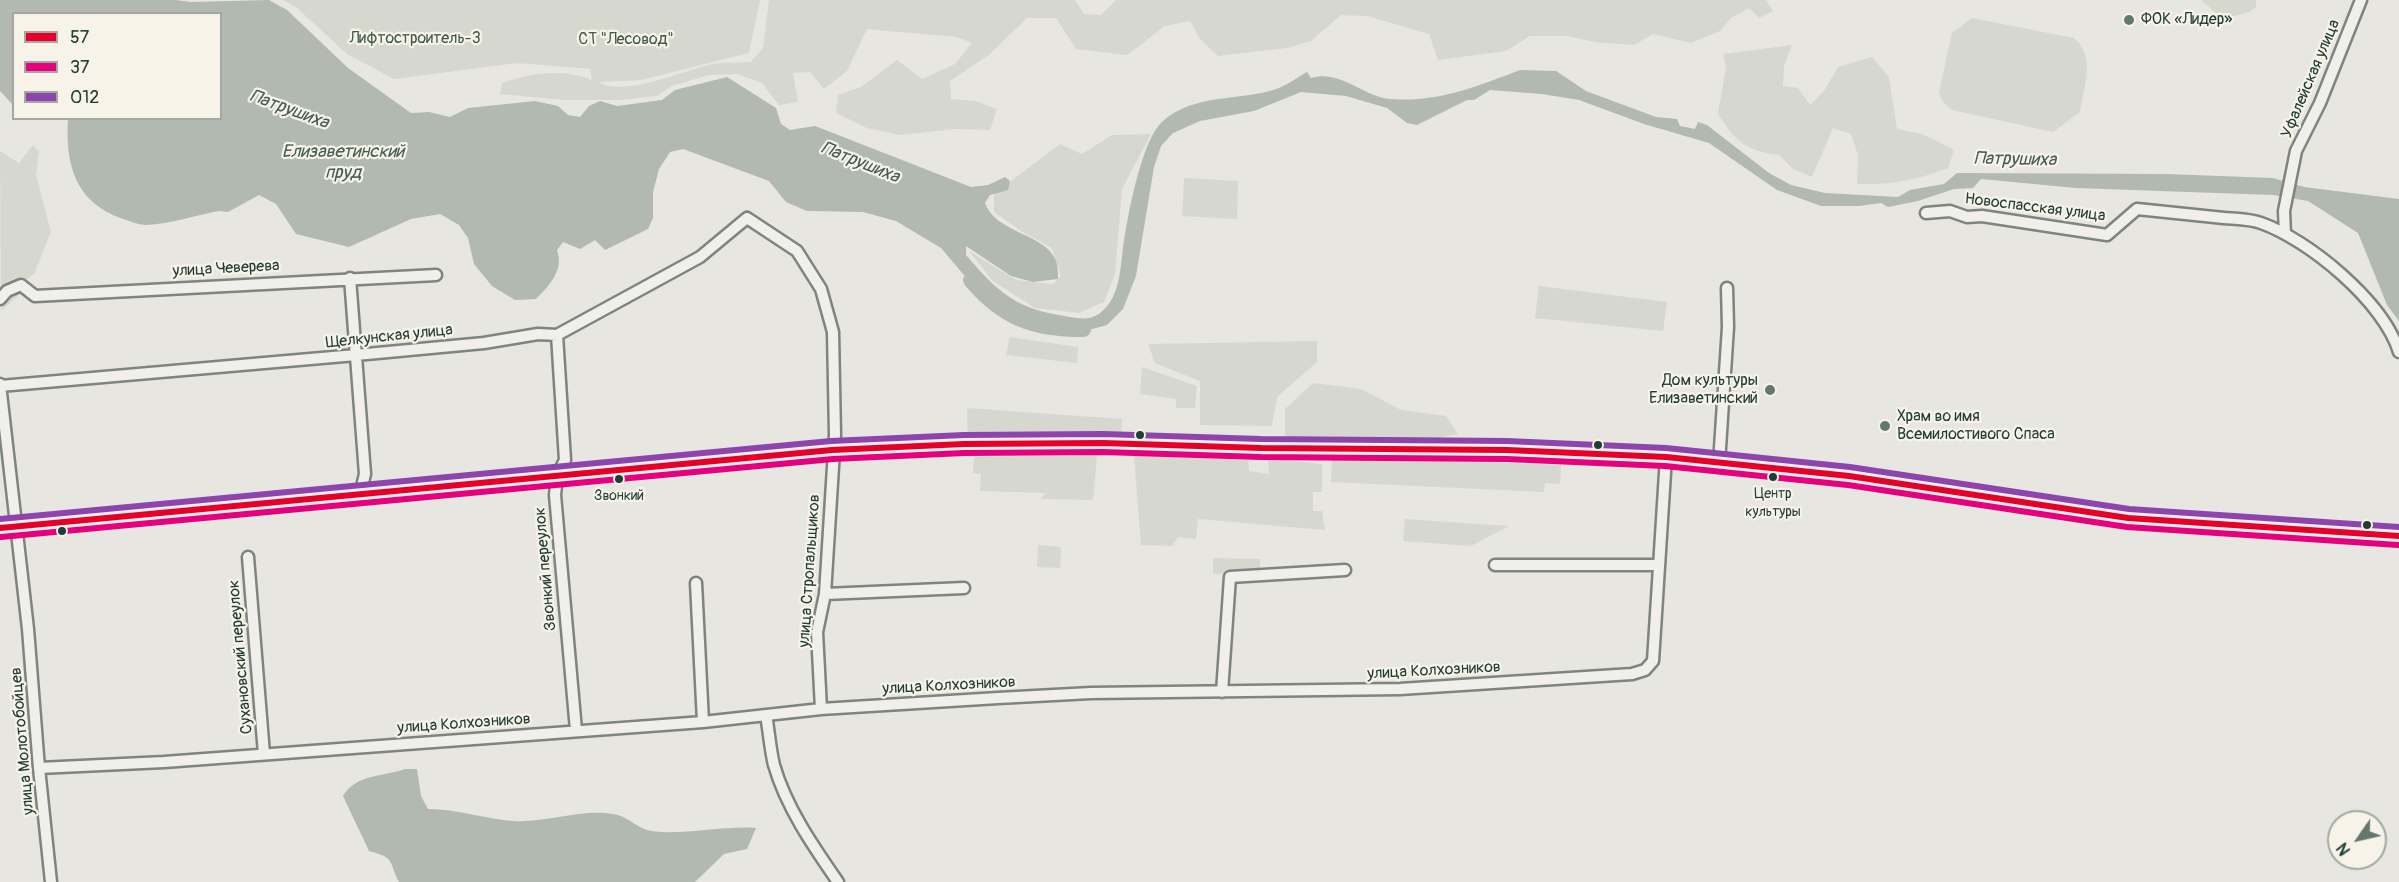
<!DOCTYPE html>
<html>
<head>
<meta charset="utf-8">
<style>
	body { margin:0 }
	#map { position:relative; width:2399px; height:882px; overflow:hidden; background:#e7e6e0; font-family:Pangolin,sans-serif }
	canvas { display:block }
	.legend { position:absolute; left:12px; top:12px; width:210px; height:108px; box-sizing:border-box; background:#f7f3e8; border:2px solid #a1aaa0; margin:0; padding:8px 10px; list-style:none; font-size:18px; color:#1f3d34 }
	.legend li { display:flex; align-items:center; gap:12px; height:30px }
	.legend b { width:30px; border:2px solid #a1aaa0 }
	.north { position:absolute; left:2327px; top:810px; width:60px; height:60px; box-sizing:border-box; background:#f7f3e8; border:2px solid #a1aaa0; border-radius:50%; rotate:236deg; font-size:16px; font-weight:700; line-height:24px; text-align:center; color:#1f3d34 }
	.north::after { content:''; display:block; margin:auto; width:21px; height:27px; background:#657870; clip-path:polygon(50% 0,100% 100%,50% 72%,0 100%) }
</style>
</head>
<body>
<div id="map">
<canvas width="2399" height="882"></canvas>
<ul class="legend">
<li><b style="height:8px;background:#e4002b"></b>57</li>
<li><b style="height:8px;background:#e5007d"></b>37</li>
<li><b style="height:8px;background:#8e44ad"></b>012</li>
</ul>
<div class="north">N</div>
</div>
<script>
const ctx = document.querySelector('canvas').getContext('2d');
ctx.lineJoin = 'round';
function fill(path, color) { ctx.fillStyle = color; ctx.fill(path, 'evenodd'); }
function strokePath(path, color, width, dash) { ctx.strokeStyle = color; ctx.lineWidth = width; ctx.lineCap = dash ? 'butt' : 'round'; ctx.setLineDash(dash || []); ctx.stroke(path); }
function drawText(font, color, halo, rows, align = 'center') {
  ctx.font = font + ' Pangolin,sans-serif'; ctx.lineWidth = 4.5; ctx.setLineDash([]); ctx.textBaseline = 'middle'; ctx.strokeStyle = halo; ctx.fillStyle = color; for (const [text, x, y, turn = 0] of rows) {
    ctx.save(); ctx.translate(x, y); ctx.rotate((+turn || 0) * Math.PI / 180); ctx.textAlign = isNaN(turn) ? turn : align; if (halo) ctx.strokeText(text, 0, 0); ctx.fillText(text, 0, 0); ctx.restore();
  }
}
fill(new Path2D(`
	M283 0H760L749 53 641 80 598 82C624 98 684 70 713 64 725 62 738 63 751 62L763 48 769 0H1075L1084 14 1101 15 1116 0H1766L1773 11 1759 18 1749 8 1731 18 1720 31 1691 43 1653 34 1634 45 1595 42 1567 36H1530L1506 51 1438 60 1429 34 1367 16 1341 15 1311 41 1287 48 1218 56 1200 39 1190 21 1165 26 1127 55 1076 49 1056 18H1027L990 54 950 81 951 99 975 101 997 109 990 130 955 129 900 135 867 128 836 113 838 95 861 87 897 60 922 79 955 64 972 43 957 37 867 29 847 71 824 89 810 72 793 73 798 102 779 105 762 83 737 74 709 75 672 86 657 96 621 100H565L500 94 502 83C530 73 564 68 592 80L590 69 517 63 394 79 347 54 296 7Z
	M2201 0H2256V7L2249 12 2223 19Z
	M1972 18 2074 38C2096 58 2084 85 2080 112L2053 132 1952 110 1943 102 1939 92 1952 33Z
	M1792 45 1784 66 1783 86 1798 88 1810 105 1824 91 1838 67 1872 57 1889 77 1897 129 1922 134 1954 150 1948 168C1917 180 1890 185 1857 184L1858 155 1851 134 1833 128 1812 177 1793 169 1779 155C1748 152 1733 140 1718 113L1726 67 1723 54Z
	M1151 134 1122 189 1115 274 1104 302 1079 313 1035 308 993 281 969 251 1016 280 1053 284 1061 276 1052 248 1021 231 994 212V194L1060 144 1082 154 1112 135Z
	M33 145 39 152 36 175 51 232 34 274 19 284 20 294 1 311 0 151 19 163Z
	M1184 178 1238 181 1237 219 1182 216Z
	M1539 286 1667 302 1663 331 1535 318Z
	M1010 337 1078 347 1077 363 1006 355Z
	M1317 341V362L1277 397 1272 426 1200 425V381L1155 363 1148 344Z
	M1142 367 1197 386 1195 408H1176V399L1140 394Z
	M1313 383 1361 389 1401 410 1446 416 1458 434 1432 439 1285 440V409Z
	M967 408 1122 419 1121 435 968 438Z
	M1097 455 1093 500 1040 499 1046 493 980 491 981 474 973 473 974 457Z
	M1134 455 1248 460 1249 471 1269 474 1268 458 1322 464V492H1313V511H1322L1325 530 1198 519 1196 539 1178 537 1172 546 1141 545Z
	M1332 455 1561 465 1560 484 1545 483 1544 492 1331 482Z
	M1405 519 1509 526 1471 546 1403 541Z
	M1038 545 1061 547 1060 568 1037 567Z
	M1213 558 1260 559V573L1213 574Z`), '#d6d8cf');
fill(new Path2D(`
	M0 0H176L191 2 269 0 287 10 348 68 411 113 429 112 450 117 468 108 535 101 558 106 568 115 580 117 589 106 600 101 617 106 662 100 675 90 727 77 776 108 781 124 790 130 815 126 971 187 988 185 1005 177 1010 181 1008 190 990 195 985 203C996 234 1046 233 1056 261 1058 266 1058 274 1058 279L1033 282 1011 276 966 246V255C994 288 1014 308 1059 315 1071 317 1088 322 1099 314 1123 297 1120 260 1125 234 1130 206 1142 141 1162 122 1194 92 1242 102 1279 88 1289 84 1298 77 1307 72L1311 78C1340 69 1364 97 1390 99 1437 103 1478 86 1520 70L1556 71 1586 91 1656 117 1677 119 1680 126 1695 129 1698 122 1707 125 1769 173 1791 185 1825 193 1898 197 1910 190 1944 184 1957 173 2166 174 2273 178 2304 187 2399 199V321L2387 305 2358 233 2308 201 2273 195 2076 188 1981 179 1973 188 1954 189 1918 201 1888 207 1881 203 1859 206H1821L1777 190 1709 143 1644 124 1579 100 1542 94 1490 90 1474 100H1467L1417 125 1407 123 1387 108 1346 96 1301 92 1254 111 1200 121 1173 133 1161 146 1154 167 1136 276 1123 309 1107 325 1085 331 1043 327 1025 321 1002 308 963 274 941 248 896 221 863 212 807 211 786 202 769 181 683 149 670 152 659 169 653 192V218L648 229 605 250 595 240 580 249 563 242 557 250C564 270 550 285 536 299L515 300 492 286 474 264 468 238 459 225 440 214 411 219 349 247 296 234 276 204 259 195 228 212 219 211C196 215 170 224 146 225 139 225 130 221 123 219 76 203 65 166 68 119L220 118V14H14L13 105 0 91Z
	M405 769H417L421 796 428 809C457 809 484 819 514 821 548 823 585 807 618 815 628 818 637 827 647 830 675 837 724 825 756 828L747 849 724 854 695 882H399C388 861 396 858 369 851L343 796C356 774 382 777 405 769Z`), '#b2b9b0');
strokePath(new Path2D(`
	M971 280C1003 318 1034 329 1083 329`), '#b2b9b0', 16);
const minor = new Path2D(`
	M1926 213 1950 211 1967 217 1982 216 2107 235 2137 209C2166 212 2195 215 2224 218 2236 219 2250 219 2261 223 2309 240 2384 302 2399 352
	M2285 234 2284 211 2296 151 2320 103 2361 0
	M350 278 365 474 360 495
	M0 299 7 291 21 285 35 296 436 275
	M557 335 565 460 557 476 555 495 576 730
	M0 384 28 629 39 768 51 882
	M0 386 356 355 484 343 538 334 557 335 700 257 747 218 797 251 821 289 833 332 835 435 825 594 817 632 821 709
	M1719 463 1728 327 1727 288
	M248 557 264 754
	M1495 565H1659
	M696 583 703 722
	M825 594 964 588
	M1222 692 1230 577 1345 570
	M766 715C769 731 770 749 774 765 786 807 813 846 838 882
	M39 768 164 762 703 722 821 709 998 698 1091 693 1400 689 1632 674 1645 670 1653 661 1666 457`);
const major = new Path2D(`
	M0 528 832 450 964 444 1103 443 1261 448 1507 450 1666 457 1849 476 2128 518 2399 536`);
strokePath(minor, '#7e847f', 15);
strokePath(major, '#7e847f', 18);
strokePath(minor, '#f0efeb', 10);
strokePath(major, '#f0efeb', 14);
strokePath(new Path2D(`
	M0 528 832 450 964 444 1103 443 1261 448 1507 450 1666 457 1849 476 2128 518 2399 536`), '#e4002b', 6);
strokePath(new Path2D(`
	M1 537 833 459 964 453 1103 452 1261 457 1507 459 1665 466 1848 485 2127 527 2398 545`), '#e5007d', 6);
strokePath(new Path2D(`
	M0 519 831 441 964 435 1103 434 1261 439 1507 441 1666 448 1850 467 2129 509 2399 527`), '#8e44ad', 6);
for (const [x, y, r, color] of [
	[2129,20,6,"#657870"],
	[1770,390,6,"#657870"],
	[1885,426,6,"#657870"],
	[1140,435,5,"#1f3d34"],
	[1598,445,5,"#1f3d34"],
	[1773,477,5,"#1f3d34"],
	[619,479,5,"#1f3d34"],
	[2367,525,5,"#1f3d34"],
	[62,531,5,"#1f3d34"]
]) { const dot = new Path2D(); dot.arc(x, y, r, 0, 2 * Math.PI); ctx.fillStyle = color; ctx.fill(dot); strokePath(dot, '#f7f3e8', 2); }
drawText('14px', '#1f3d34', '#f7f3e8', [
	["Центр",1773,494],
	["культуры",1773,512],
	["Звонкий",619,496]
]);
drawText('16px', '#1f3d34', '#f7f3e8', [
	["ФОК «Лидер»",2141,20],
	["Дом культуры",1758,381,"right"],
	["Елизаветинский",1758,399,"right"],
	["Храм во имя",1897,417],
	["Всемилостивого Спаса",1897,435]
], 'left');
drawText('16px', '#415a50', '#f7f3e8', [
	["Лифтостроитель-3",415,39],
	["СТ \"Лесовод\"",626,40]
]);
drawText('16px', '#1f3d34', '#f7f3e8', [
	["Уфалейская улица",2311,79,-67],
	["Новоспасская улица",2035,208,7],
	["улица Чеверева",226,269,-3],
	["Щелкунская улица",389,337,-6],
	["Звонкий переулок",546,569,-95],
	["улица Стропальщиков",810,571,-86],
	["Сухановский переулок",241,657,-95],
	["улица Колхозников",1434,671,-3],
	["улица Колхозников",949,686,-3],
	["улица Колхозников",464,724,-4],
	["улица Молотобойцев",23,741,-95]
]);
drawText('italic 18px', '#445c53', '#f7f3e8', [
	["Патрушиха",289,110,20],
	["Елизаветинский",343,152],
	["пруд",343,173],
	["Патрушиха",2015,160,1],
	["Патрушиха",860,163,22]
]);
</script>
</body>
</html>
